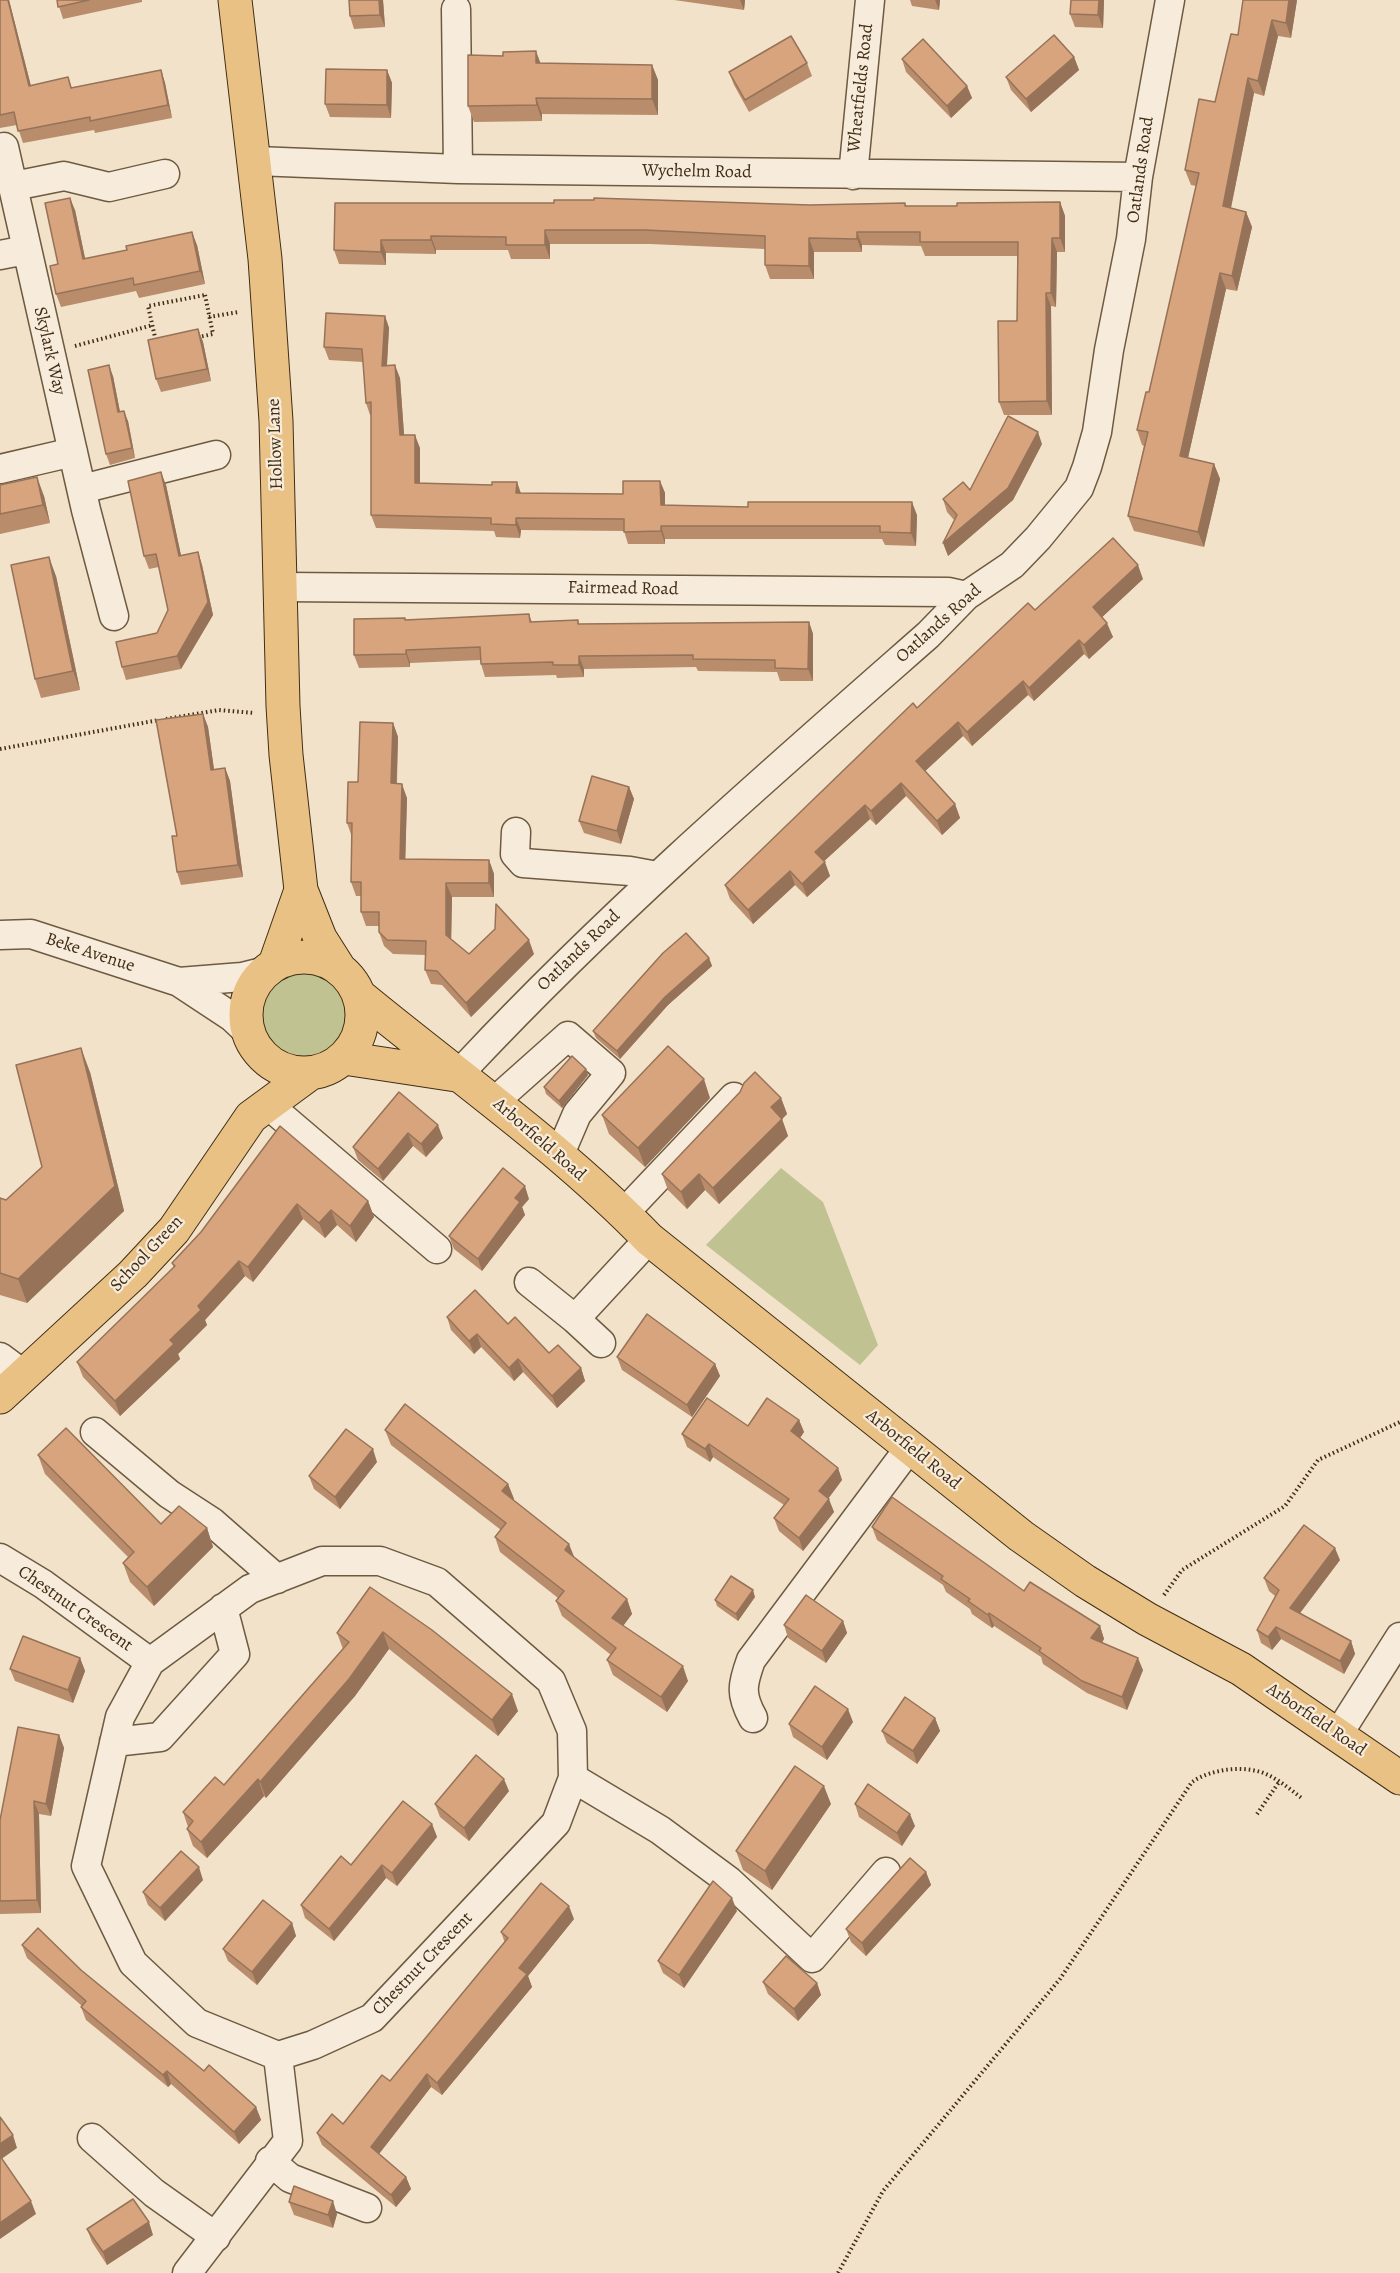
<!DOCTYPE html>
<html>
<head>
<meta charset="utf-8">
<style>
	body { margin:0 }
	canvas { display:block; background:#f2e2c9 }
</style>
</head>
<body>
<canvas width="1400" height="2273"></canvas>
<script>
const ctx = document.querySelector('canvas').getContext('2d');
ctx.lineJoin = 'round';
function fill(path, color) { ctx.fillStyle = color; ctx.fill(path, 'evenodd'); }
function strokePath(path, color, width, dash) { ctx.strokeStyle = color; ctx.lineWidth = width; ctx.lineCap = dash ? 'butt' : 'round'; ctx.setLineDash(dash || []); ctx.stroke(path); }
function drawText(font, color, halo, rows, align = 'center') {
  ctx.font = font + ' Alegreya,serif'; ctx.lineWidth = 4.5; ctx.setLineDash([]); ctx.textBaseline = 'middle'; ctx.strokeStyle = halo; ctx.fillStyle = color; for (const [text, x, y, turn = 0] of rows) {
    ctx.save(); ctx.translate(x, y); ctx.rotate((+turn || 0) * Math.PI / 180); ctx.textAlign = isNaN(turn) ? turn : align; if (halo) ctx.strokeText(text, 0, 0); ctx.fillText(text, 0, 0); ctx.restore();
  }
}
fill(new Path2D(`
	M258 1015a45 45 0 1 1 90 0a45 45 0 1 1-90 0Z
	M781 1168 823 1202 878 1345 860 1365 706 1245Z`), '#c0c292');
const minor = new Path2D(`
	M456 9 458 169
	M4 147 86 510 114 616
	M256 161 458 169 1138 177
	M853 175 870 0
	M14 186 64 176 109 187 165 174
	M0 255 26 250
	M0 469 73 452
	M82 489 216 455
	M280 587 948 592 966 596
	M516 832 515 854 523 863 630 871 657 876
	M0 935 31 934 179 982 232 1017 249 1033
	M179 982 242 977 266 971
	M461 1075 470 1062C613 910 771 773 928 635L966 596 1012 565 1038 538 1079 488 1087 467 1097 432 1109 350 1131 239 1138 177 1170 0
	M495 1101 568 1036 611 1073 577 1114 559 1156
	M267 1104 437 1249
	M624 1213 734 1097
	M529 1282 575 1319
	M601 1343 575 1319 649 1239
	M0 1357 23 1374
	M95 1432 169 1494 212 1522 277 1579
	M0 1558 43 1584 150 1662
	M322 1561H380L437 1582 551 1681 572 1731 573 1778 556 1823 372 2018 313 2045 278 2056 197 2023 133 1963 86 1866 120 1717 150 1662 250 1589Z
	M753 1718C740 1694 742 1685 751 1660L910 1447
	M1339 1733 1400 1637
	M114 1742 160 1737 235 1654 223 1608
	M573 1778 660 1830 729 1881 812 1958 886 1872
	M92 2138 154 2193 216 2237
	M270 2161 290 2178 367 2208
	M187 2273 288 2141 278 2056`);
const major = new Path2D(`
	M235 0 265 259 276 421 283 706 286 755 301 890 320 938 339 968
	M246 1015a58 58 0 1 1 116 0a58 58 0 1 1-116 0Z
	M275 964 301 890
	M360 996C457 1076 561 1148 649 1239L1021 1536 1085 1581 1147 1619 1241 1669 1400 1778
	M344 1058 456 1075
	M0 1397 133 1274 174 1230 251 1117 311 1073`);
strokePath(minor, '#6d5b41', 31);
strokePath(major, '#412e14', 35);
strokePath(new Path2D(`
	M205 295 213 334 157 346 148 306Z
	M209 317 238 312
	M75 346 153 325
	M166 719 219 710 254 713
	M0 749 159 720
	M1164 1595 1182 1570 1285 1506 1318 1460 1400 1422
	M1257 1814 1279 1782
	M838 2273 883 2191 1060 1979 1192 1782C1211 1769 1246 1764 1268 1775 1281 1781 1292 1791 1303 1799`), '#412e14', 4, [1.5, 3]);
strokePath(minor, '#f7ecdc', 28);
strokePath(major, '#e9c184', 33);
fill(new Path2D(`
	M0 0H9L31 86 68 77 72 88 161 70 165 83 172 118 95 133 94 130 23 143 17 125 0 128Z
	M57 0H142V2L63 19Z
	M349 0H383L385 27 354 29 350 16Z
	M674 0H745L744 10Z
	M910 0H940L939 10 912 6Z
	M1104 0 1103 28 1075 27 1070 14Z
	M1297 0 1291 38 1278 36 1264 96 1254 93 1231 208 1246 212 1252 227 1237 291 1226 289 1188 458 1214 464 1220 479 1204 547 1134 531 1128 516 1144 446 1142 445 1137 430 1149 392 1196 186 1191 185 1185 170 1215 102 1238 35Z
	M1074 57 1079 70 1031 112 1011 90 1006 77Z
	M902 59 967 86 972 98 951 118 906 72Z
	M540 63 652 65 658 80V115L542 114V121L474 122 468 106Z
	M807 63 812 76 749 112 734 85 729 72Z
	M387 70 392 83 391 118 330 117 325 104Z
	M1060 202 1065 216V252H1057L1056 307 1051 306 1052 415H1004L999 402 1017 321 1018 256H925L921 246 862 245V252H814V279H770L765 265V249L650 244H550V259H511L508 250H436V254L386 253V265L339 264 334 250 335 203 810 205 905 203 906 206H957Z
	M75 210 85 259 197 245 205 284 139 298 136 291 61 307 56 294 58 264Z
	M385 316 389 328 387 366 400 378 404 435 420 448V483L492 485 517 482 521 493 623 494 660 481 665 493V505L917 515 916 546 885 545 882 539H665V544H628L624 531 521 530 520 538 496 537 494 531 376 528 371 515V415H370L366 403 363 362 329 360 324 347Z
	M198 329 203 342 211 381 161 392 156 379Z
	M113 376 120 412 128 421 135 458 110 465 106 454Z
	M1042 444 1013 500 948 556 954 520 947 512 943 499 970 490Z
	M0 485 44 496 50 523 0 534Z
	M166 485 181 556 198 552 202 565 213 615 181 669 126 680 122 667 157 633 168 610 159 567 149 569 144 556Z
	M56 576 80 690 41 698 35 679Z
	M1143 579 1102 617 1113 637 1089 659 1084 654 1034 701 1028 695 972 746 963 736 925 771 955 804 960 818 942 835 906 796 876 825 870 819 824 861 830 876 807 897 795 885 753 924 730 899 725 885 917 708 1035 610Z
	M529 614 532 622 578 620 579 624 809 622 813 634V681H780L777 672 698 671 696 667 584 669V677L557 678 556 675 485 677 481 664V660L410 663V667L359 668 354 655 406 620Z
	M203 714 208 727 214 770 225 768 230 781 243 877 181 885 177 872V836Z
	M393 723 398 737 397 783 407 798 405 859 489 860 494 874V897H452L451 939 469 954H534L471 1017 442 985 431 984 425 970 426 955 393 954 384 946 379 932V926H366L361 912V896H356L351 882 352 837 347 823 358 782Z
	M629 787 634 799 621 844 584 833 579 821Z
	M709 958 712 966 668 1005 620 1059 596 1038 593 1031Z
	M586 1069 588 1075 562 1108 546 1094 544 1087Z
	M90 1072 124 1211 27 1303 0 1295V1198L6 1200 42 1167Z
	M399 1092 443 1138 426 1157 413 1146 383 1181 358 1160 353 1147Z
	M710 1098 645 1167 609 1134 602 1115Z
	M781 1098 787 1114 782 1119 788 1136 719 1204 705 1190 687 1209 668 1190 662 1174Z
	M280 1126 368 1201 374 1217 356 1242 337 1225 325 1238 303 1219 253 1282 245 1276 205 1320 207 1325 178 1354 180 1359 120 1416 83 1377 77 1362 174 1268 172 1263 201 1232Z
	M529 1199 522 1207 525 1215 482 1271 454 1249 449 1236Z
	M447 1317 508 1324 549 1353 581 1368 585 1381 557 1408 523 1372 514 1381 481 1347 474 1354 451 1330Z
	M617 1357 715 1364 720 1376 692 1417 622 1370Z
	M799 1420 804 1432 800 1438 838 1468 842 1480 828 1499 834 1512 803 1551 779 1531 774 1518 784 1505 713 1457 710 1462 687 1447 682 1434Z
	M385 1430 508 1484 514 1499 513 1500 574 1557 627 1599 632 1614 623 1625 688 1681 667 1712 613 1675 607 1660 611 1655 562 1616 556 1601 558 1598 500 1552 495 1537 501 1530 391 1445Z
	M38 1455 161 1524 207 1528 213 1547 154 1606 130 1582 123 1563 128 1557 45 1474Z
	M377 1462 340 1509 314 1489 309 1476Z
	M872 1527 1024 1591 1100 1626 1104 1639 1102 1643 1143 1670 1127 1710 1087 1693 1043 1664 1041 1657 994 1626 992 1628 972 1614 970 1609 946 1592 943 1585 877 1540Z
	M1340 1560 1300 1613 1351 1641 1355 1654 1344 1674 1281 1639 1272 1650 1261 1643 1257 1630 1275 1596 1269 1591 1264 1578Z
	M370 1587 518 1711 498 1736 389 1649 355 1696 266 1798 264 1796 207 1858 193 1846 187 1829 188 1827 183 1812 224 1785 343 1649 337 1633Z
	M755 1597 738 1621 717 1606 715 1600Z
	M843 1621 847 1633 826 1663 788 1638 784 1625Z
	M80 1658 85 1671 73 1703 15 1681 10 1669Z
	M935 1718 940 1731 917 1764 887 1743 882 1731Z
	M853 1722 827 1760 793 1737 789 1724Z
	M59 1735 64 1748 51 1816 39 1814 41 1913 0 1914V1820Z
	M509 1791 469 1841 440 1817 435 1804Z
	M831 1804 772 1890 743 1870 736 1851Z
	M855 1804 915 1826 902 1846 859 1817Z
	M432 1824 437 1837 397 1886 386 1878 334 1941 305 1918 301 1905 351 1865Z
	M926 1872 931 1885 866 1956 851 1942 846 1929Z
	M203 1880 165 1921 148 1905 143 1892Z
	M737 1911 684 1988 663 1973 658 1961Z
	M574 1919 528 1976 532 1987 442 2095 431 2087 379 2154 406 2177 411 2189 396 2207 322 2145 317 2133 343 2124 390 2081 505 1943 501 1932Z
	M292 1923 296 1936 257 1985 228 1961 223 1949Z
	M22 1945 81 1970 204 2071 256 2107 261 2120 239 2144 171 2084 168 2087 86 2020 81 2007 82 2006 27 1958Z
	M763 1982 817 1983 821 1995 798 2021 768 1994Z
	M289 2202 337 2214 333 2228 294 2215Z
	M87 2229 153 2235 107 2265 92 2242Z`), '#b98d6c');
fill(new Path2D(`
	M8 0H9L34 98 29 86Z
	M379 0H383L385 27 380 15Z
	M740 0H745L744 10Z
	M935 0H940L939 10Z
	M1099 0H1104L1103 28 1098 15Z
	M1289 0H1297L1291 38 1286 23Z
	M1272 20 1278 36 1264 96 1258 81Z
	M536 51 542 67 536 63Z
	M1074 57 1079 70 1031 112 1026 99Z
	M652 65 658 80V115L652 99Z
	M161 70 165 83 172 118 168 105Z
	M387 70 392 83 391 118 387 105Z
	M1248 78 1254 93 1228 222 1223 206Z
	M967 86 972 98 951 118 947 106Z
	M536 98 542 114V121L537 105Z
	M70 198 75 210 88 272 83 259Z
	M1060 202 1065 216V252L1060 238Z
	M1246 212 1252 227 1237 291 1232 276Z
	M545 230 550 244V259L545 245Z
	M192 232 197 245 205 284 200 271Z
	M857 232 862 245V252L857 239Z
	M431 236 436 250V254L431 240Z
	M809 238 814 252V279L809 266Z
	M1052 238 1057 252 1056 307 1051 293Z
	M381 240 386 253V265L381 252Z
	M1220 273 1226 289 1185 471 1180 456Z
	M1046 293 1051 306 1052 415 1047 401Z
	M385 316 389 328 386 379 382 366Z
	M198 329 203 342 211 381 207 369Z
	M109 365 113 376 122 422 118 412Z
	M395 365 400 378 405 448 400 435Z
	M124 411 128 421 135 458 132 448Z
	M1038 432 1042 444 1013 500 948 556 943 543Z
	M415 435 420 448V496L415 483Z
	M1214 464 1220 479 1204 547 1198 532Z
	M161 472 166 485 184 569 179 556Z
	M37 477 44 496 50 523 43 505Z
	M660 481 665 493V518L661 505Z
	M517 482 521 495 516 493Z
	M912 502 917 515 916 546 911 533Z
	M516 518 521 530 520 538 516 525Z
	M661 526 665 539V544L661 531Z
	M198 552 202 565 213 615 181 669 177 656Z
	M49 557 56 576 80 690 73 671Z
	M1138 565 1143 579 1098 621 1093 607Z
	M809 622 813 634V681L808 669Z
	M1107 623 1113 637 1089 659 1084 645Z
	M1079 640 1084 654 1034 701 1029 688Z
	M406 650 410 663V667L406 654Z
	M579 656 584 669V677L579 665Z
	M1023 681 1028 695 972 746 967 732Z
	M203 714 208 727 216 783 211 770Z
	M958 722 963 736 921 775 916 761Z
	M393 723 398 737 396 797 391 783Z
	M225 768 230 781 243 877 238 865Z
	M901 783 906 796 876 825 871 811Z
	M402 784 407 798 405 873 400 859Z
	M629 787 634 799 621 844 617 831Z
	M955 804 960 818 942 835 937 821Z
	M865 805 870 819 820 865 815 852Z
	M489 860 494 874V897L489 883Z
	M825 862 830 876 807 897 802 884Z
	M790 871 795 885 753 924 748 910Z
	M446 883 452 897 451 949 446 935Z
	M529 940 534 954 471 1017 466 1003Z
	M709 958 712 966 668 1005 620 1059 617 1051 665 997Z
	M81 1048 90 1072 124 1211 27 1303 18 1279Z
	M586 1069 588 1075 562 1108 559 1101Z
	M704 1079 710 1098 645 1167 638 1148Z
	M781 1098 787 1114 777 1124 771 1107Z
	M782 1119 788 1136 719 1204 713 1188Z
	M438 1125 443 1138 426 1157 421 1144Z
	M408 1133 413 1146 383 1181 378 1169Z
	M699 1174 705 1190 687 1209 681 1192Z
	M525 1186 529 1199 522 1207 525 1215 482 1271 478 1259 515 1198Z
	M368 1201 374 1217 356 1242 350 1226Z
	M297 1204 303 1219 253 1282 248 1267Z
	M331 1210 337 1225 325 1238 319 1223Z
	M239 1261 245 1276 205 1320 207 1325 178 1354 180 1359 120 1416 115 1401 170 1340 198 1306Z
	M477 1334 481 1347 474 1354 469 1341Z
	M518 1359 523 1372 514 1381 509 1368Z
	M715 1364 720 1376 692 1417 687 1405Z
	M581 1368 585 1381 557 1408 552 1396Z
	M799 1420 804 1432 796 1444 791 1431Z
	M709 1444 713 1457 710 1462 705 1449Z
	M373 1449 377 1462 340 1509 335 1497Z
	M838 1468 842 1480 824 1504 819 1491Z
	M508 1484 514 1499 508 1506 502 1491Z
	M829 1499 834 1512 803 1551 799 1538Z
	M207 1528 213 1547 154 1606 147 1587Z
	M569 1544 575 1559 565 1550Z
	M1335 1548 1340 1560 1294 1621 1290 1608Z
	M753 1590 755 1597 738 1621 736 1614Z
	M627 1599 632 1614 618 1633 612 1618Z
	M989 1613 994 1626 992 1628 988 1615Z
	M843 1621 847 1633 826 1663 822 1651Z
	M1100 1626 1104 1639 1096 1651 1091 1638Z
	M1276 1627 1281 1639 1272 1650 1268 1637Z
	M383 1632 389 1649 355 1696 266 1798 260 1782Z
	M1351 1641 1355 1654 1344 1674 1340 1661Z
	M80 1658 85 1671 73 1703 68 1690Z
	M1138 1658 1143 1670 1127 1710 1122 1697Z
	M683 1666 688 1681 667 1712 661 1697Z
	M512 1694 518 1711 498 1736 492 1720Z
	M848 1709 853 1722 827 1760 822 1747Z
	M935 1718 940 1731 917 1764 913 1751Z
	M59 1735 64 1748 51 1816 46 1804Z
	M258 1779 264 1796 207 1858 201 1842Z
	M504 1779 509 1791 469 1841 464 1828Z
	M824 1786 831 1804 772 1890 765 1871Z
	M34 1801 39 1814 41 1913 37 1900Z
	M910 1814 915 1826 902 1846 897 1833Z
	M432 1824 437 1837 397 1886 392 1873Z
	M382 1865 386 1878 334 1941 329 1929Z
	M199 1867 203 1880 165 1921 160 1908Z
	M926 1872 931 1885 866 1956 862 1943Z
	M732 1898 737 1911 684 1988 679 1975Z
	M569 1906 574 1919 528 1976 532 1987 442 2095 437 2083 519 1968Z
	M292 1923 296 1936 257 1985 252 1972Z
	M817 1983 821 1995 798 2021 794 2009Z
	M167 2071 171 2084 168 2087 163 2075Z
	M427 2074 431 2087 375 2159 371 2147Z
	M256 2107 261 2120 239 2144 234 2132Z
	M13 2135 17 2148 0 2160V2144Z
	M406 2177 411 2189 396 2207 391 2195Z
	M31 2201 36 2214 0 2239V2223Z
	M333 2201 337 2214 333 2228 328 2215Z
	M149 2222 153 2235 107 2265 103 2252Z`), '#967358');
const building = new Path2D(`
	M0 0H8L29 86 68 77 71 88 161 70 168 105 90 121V117L18 131 14 112 0 115Z
	M57 0H89L58 7Z
	M349 0H379L380 15 350 16Z
	M1071 0H1099L1098 15 1070 14Z
	M1243 0H1289L1286 23 1272 20 1258 81 1248 78 1223 206 1246 212 1232 276 1220 273 1180 456 1214 464 1198 532 1128 516 1148 432 1137 430 1146 392H1149L1199 173 1185 170 1199 99 1215 102 1231 34 1238 35Z
	M1054 35 1074 57 1026 99 1006 77Z
	M791 36 807 63 745 100 729 72Z
	M923 39 967 86 947 106 902 59Z
	M536 51V63L652 65V99L536 98 537 105 468 106V55L503 56V52Z
	M326 69 387 70V105L325 104Z
	M70 198 83 259 127 250 126 246 192 232 200 271 134 285 133 278 56 294 50 266 58 264 45 203Z
	M594 198 810 205 905 203V206H957V203L1060 202V238H1052L1051 293H1046L1047 401 999 402 998 321H1017L1018 242H920V232H857V239L809 238V266L765 265V236L645 230H545V245H506V237L431 236V240H381V252L334 250 335 203H554V200H594Z
	M326 313 385 316 382 366 395 365 400 435H415V483L492 485V482H517L516 493 623 494V481H660L661 505 748 507V502H912L911 533 880 532V526H661V531L624 532V519L516 518V525L491 524V518L371 515V402L366 403 362 349 324 347Z
	M198 329 207 369 156 379 148 340Z
	M109 365 118 412 124 411 132 448 106 454 88 370Z
	M1008 416 1038 432 1008 488 943 543 957 515 943 499 963 482 970 490Z
	M161 472 179 556 198 552 208 602 177 656 122 667 116 642 157 633 168 610 156 554 144 556 128 481Z
	M37 477 43 505 0 514V485Z
	M1113 538 1138 565 1093 607 1107 623 1084 645 1079 640 1029 688 1023 681 967 732 958 722 916 761 955 804 937 821 901 783 871 811 865 805 815 852 825 862 802 884 790 871 748 910 725 885 913 703 917 708 1028 603 1035 610Z
	M49 557 73 671 35 679 11 565Z
	M529 614 530 622 578 620V624L809 622 808 669 775 668V660L693 659V655L579 656V665H553V662L481 664 480 647 406 650V654L354 655V619L405 618V620Z
	M203 714 211 770 225 768 238 865 177 872 172 836H177L156 720Z
	M360 722 393 723 391 783 402 784 400 859 489 860V883H446V935L469 954 495 929 496 904 529 940 466 1003 437 971 425 970 426 941 387 940 379 932V912H361V882H351L352 823H347L348 782H358Z
	M592 776 629 787 617 831 579 821Z
	M686 933 709 958 665 997 617 1051 593 1031 663 953Z
	M668 1046 704 1079 638 1148 602 1115Z
	M81 1048 115 1186 18 1279 0 1273V1198L6 1200 42 1167 16 1065Z
	M572 1056 586 1069 559 1101 544 1087Z
	M755 1072 781 1098 771 1107 782 1119 713 1188 699 1174 681 1192 662 1174 740 1092 744 1083Z
	M399 1092 438 1125 421 1144 408 1133 378 1169 353 1147Z
	M280 1126 368 1201 350 1226 331 1210 319 1223 297 1204 248 1267 239 1261 198 1306 201 1310 170 1340 174 1344 115 1401 77 1362 175 1266 172 1263 201 1232Z
	M503 1168 525 1186 515 1198 520 1202 478 1259 449 1236Z
	M475 1290 508 1324 515 1317 549 1353 558 1345 581 1368 552 1396 518 1359 509 1368 477 1334 469 1341 447 1317Z
	M647 1314 715 1364 687 1405 617 1357Z
	M707 1398 748 1426 767 1398 799 1420 791 1431 838 1468 819 1491 829 1499 799 1538 774 1518 789 1499 709 1444 705 1449 682 1434Z
	M405 1404 508 1484 502 1491 569 1544 565 1550 627 1599 612 1618 683 1666 661 1697 607 1660 616 1648 556 1601 564 1591 495 1537 506 1523 385 1430Z
	M66 1428 161 1524 179 1506 207 1528 147 1587 123 1563 134 1552 38 1455Z
	M346 1429 373 1449 335 1497 309 1476Z
	M892 1497 1024 1591 1030 1582 1100 1626 1091 1638 1138 1658 1122 1697 1082 1681 1039 1651 1041 1648 989 1613 988 1615 968 1601 970 1599 941 1579 943 1576 872 1527Z
	M1304 1525 1335 1548 1290 1608 1351 1641 1340 1661 1276 1627 1268 1637 1257 1630 1279 1590 1264 1578Z
	M731 1576 753 1590 736 1614 715 1600Z
	M370 1587 432 1630 512 1694 492 1720 383 1632 349 1679 260 1782 258 1779 201 1842 187 1829 193 1821 183 1812 215 1777 224 1785 349 1642 337 1633Z
	M806 1595 843 1621 822 1651 784 1625Z
	M23 1636 80 1658 68 1690 10 1669Z
	M815 1686 848 1709 822 1747 789 1724Z
	M905 1697 935 1718 913 1751 882 1731Z
	M18 1727 59 1735 46 1804 34 1801 37 1900 0 1901V1820Z
	M476 1755 504 1779 464 1828 435 1804Z
	M795 1766 824 1786 765 1871 736 1851Z
	M868 1784 910 1814 897 1833 855 1804Z
	M403 1801 432 1824 392 1873 382 1865 329 1929 301 1905 341 1856 351 1865Z
	M181 1851 199 1867 160 1908 143 1892Z
	M910 1858 926 1872 862 1943 846 1929Z
	M713 1881 732 1898 679 1975 658 1961Z
	M541 1883 569 1906 519 1968 527 1974 437 2083 427 2074 371 2147 406 2177 391 2195 317 2133 332 2114 343 2124 382 2075 390 2081 508 1938 501 1932Z
	M263 1900 292 1923 252 1972 223 1949Z
	M38 1928 81 1970 204 2071 209 2065 256 2107 234 2132 167 2071 163 2075 81 2007 86 2001 22 1945Z
	M786 1956 817 1983 794 2009 763 1982Z
	M0 2117 13 2135 0 2144Z
	M0 2156 31 2201 0 2223Z
	M294 2186 333 2201 328 2215 289 2202Z
	M133 2199 149 2222 103 2252 87 2229Z`);
fill(building, '#d7a47e');
strokePath(building, '#967358', 1.5);
drawText('18px', '#412e14', '#f7ecdc', [
	["Wheatfields Road",861,88,-84],
	["Oatlands Road",1141,170,-82],
	["Wychelm Road",697,172,1],
	["Skylark Way",49,351,77],
	["Hollow Lane",276,444,-92],
	["Fairmead Road",623,589,1],
	["Oatlands Road",939,624,-42],
	["Oatlands Road",579,951,-44],
	["Beke Avenue",90,953,18],
	["Arborfield Road",539,1140,41],
	["School Green",147,1254,-47],
	["Arborfield Road",913,1450,39],
	["Chestnut Crescent",75,1609,35],
	["Arborfield Road",1316,1720,34],
	["Chestnut Crescent",423,1964,-46]
]);
</script>
</body>
</html>
